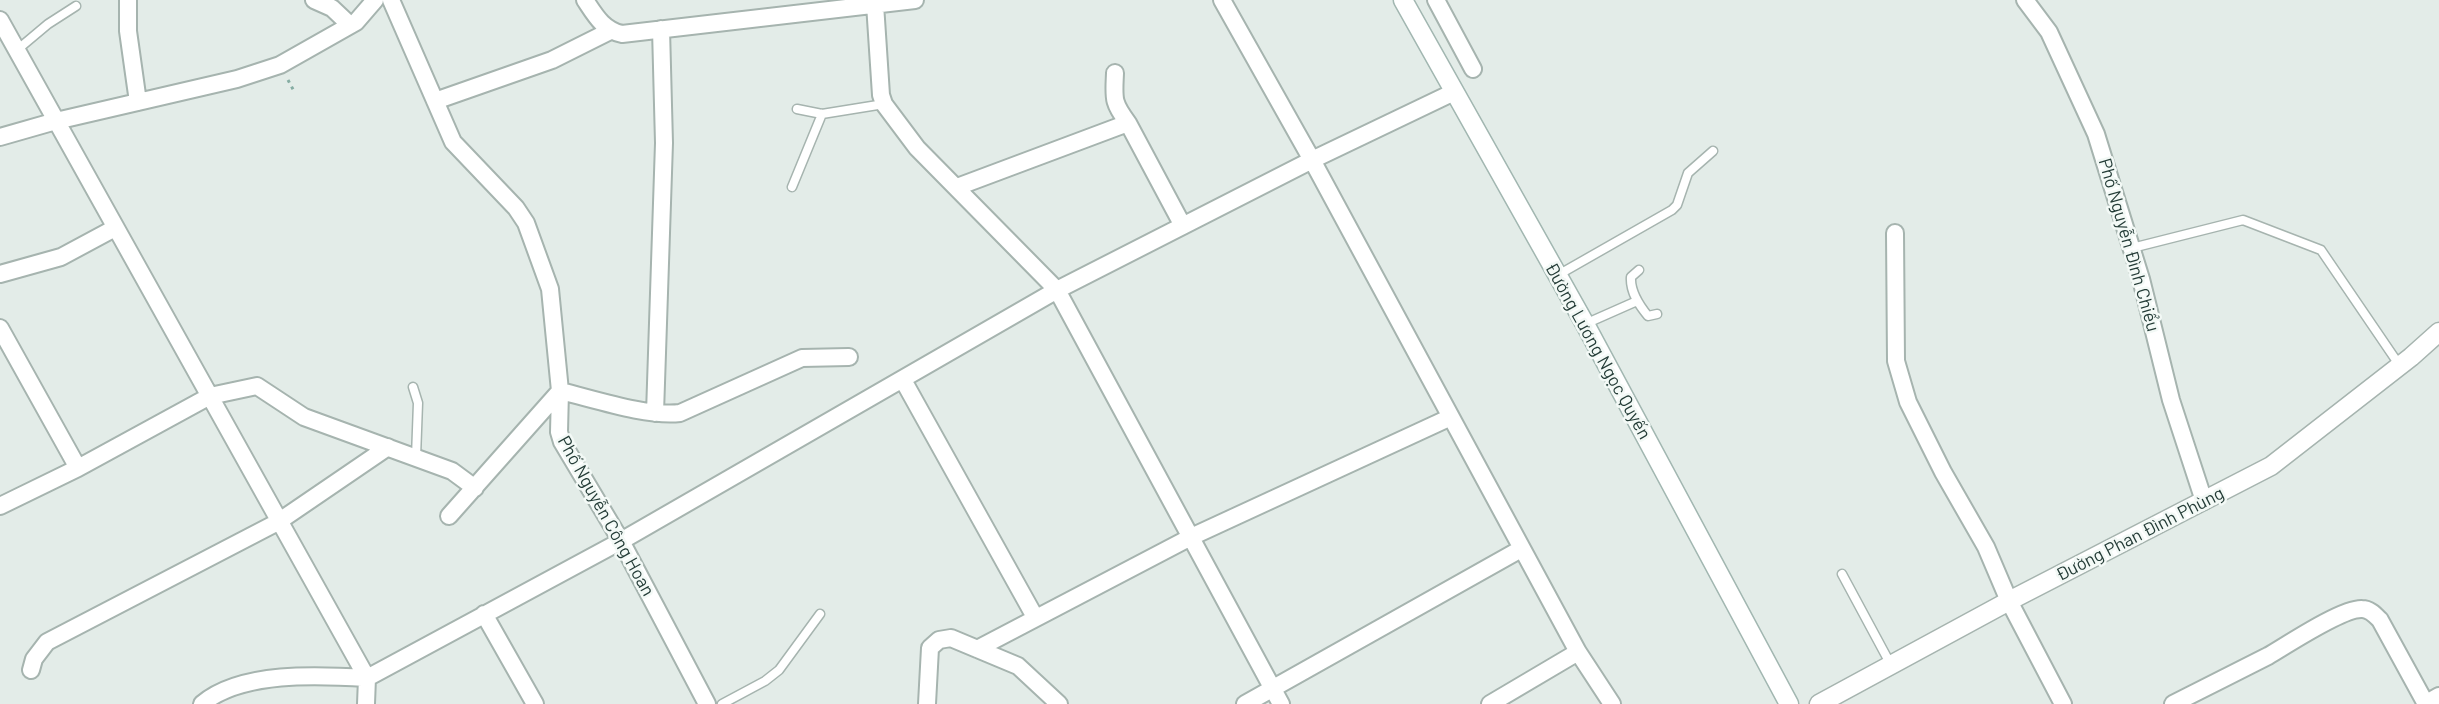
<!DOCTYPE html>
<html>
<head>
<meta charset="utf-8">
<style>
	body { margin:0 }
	canvas { display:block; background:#e3ece8 }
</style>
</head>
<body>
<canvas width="2439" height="704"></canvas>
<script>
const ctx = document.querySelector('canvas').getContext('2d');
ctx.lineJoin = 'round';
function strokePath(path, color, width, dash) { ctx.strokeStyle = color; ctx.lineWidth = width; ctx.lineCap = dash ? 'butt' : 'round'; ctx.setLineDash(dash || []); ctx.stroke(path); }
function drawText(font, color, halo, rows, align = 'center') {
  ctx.font = font + ' Barlow,sans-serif'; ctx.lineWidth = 5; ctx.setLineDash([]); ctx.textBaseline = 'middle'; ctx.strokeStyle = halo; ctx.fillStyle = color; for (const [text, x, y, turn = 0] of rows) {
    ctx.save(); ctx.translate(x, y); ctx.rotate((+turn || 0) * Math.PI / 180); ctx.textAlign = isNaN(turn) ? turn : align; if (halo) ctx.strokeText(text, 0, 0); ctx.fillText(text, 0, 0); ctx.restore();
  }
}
const service = new Path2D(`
	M17 50 48 24 76 6
	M797 109 822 114 884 104
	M792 187 822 114
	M2132 248 2243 220 2321 250 2400 366
	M1639 270 1631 277C1630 292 1639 305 1648 316L1657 314
	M1558 275 1672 210 1677 205 1688 173 1713 151
	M1585 324 1637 301
	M413 387 418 403 416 457
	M1842 574 1891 665
	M722 704 765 681 779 670 820 614`);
const minor = new Path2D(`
	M128 0V31L138 102
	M314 0 332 8 350 25
	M391 0 453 142 516 208 526 223 550 289 560 391 559 432 562 442 621 541 707 704
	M585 0C595 15 603 30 622 34L915 0
	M1222 0 1312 160 1578 652 1612 704
	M1436 0 1473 69
	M2025 0 2049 32 2096 134 2141 279 2171 400 2204 501
	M875 4 881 95 884 104 917 148 1057 290 1281 704
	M0 20 367 678 621 541 1057 290 1312 160 1454 92
	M1115 73C1114 98 1112 102 1128 123L1183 226
	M435 101 552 60 610 31
	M0 137 56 121 237 79 280 65 356 22 375 0
	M957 187 1128 123
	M1895 233 1896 361 1908 402 1943 472 1986 547 2009 601 2063 704
	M0 274 61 257 115 228
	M0 328 78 468
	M903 380 1035 617
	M655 413 664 143 661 29
	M0 506 78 468 210 396 257 386 304 417 452 471 475 488
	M449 516 560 391C594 399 647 417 680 413L802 358 849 357
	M484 614 535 704
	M977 649 1191 537 1451 417
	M31 670 34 659 47 642 278 522 388 447
	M202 704C241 671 318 675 367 678L366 704
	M927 704 930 648 939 640 951 638 1018 666 1059 704
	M1245 704 1521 549
	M1490 704 1578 652
	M2173 704C2205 688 2236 672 2268 656 2287 645 2342 608 2362 609 2370 609 2375 615 2380 620L2426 704
	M2425 704 2439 696`);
const tertiary = new Path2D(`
	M1819 704 2009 601 2271 466 2411 357 2439 332`);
const secondary = new Path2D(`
	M1403 0 1585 324 1789 704`);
strokePath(service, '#a6b4af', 11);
strokePath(minor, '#a6b4af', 20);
strokePath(tertiary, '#a6b4af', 21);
strokePath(secondary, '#a2b7b1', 21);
strokePath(new Path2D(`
	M288 80 295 93`), '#86ada3', 3, [3, 4.5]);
strokePath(service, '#fff', 8);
strokePath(minor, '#fff', 16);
strokePath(tertiary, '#fff', 18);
strokePath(secondary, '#fff', 18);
drawText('18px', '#243c37', '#f3f9f6', [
	["Phố Nguyễn Đình Chiểu",2129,245,74],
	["Đường Lương Ngọc Quyến",1598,351,61],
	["Phố Nguyễn Công Hoan",606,516,61],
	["Đường Phan Đình Phùng",2140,534,-27]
]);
</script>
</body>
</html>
